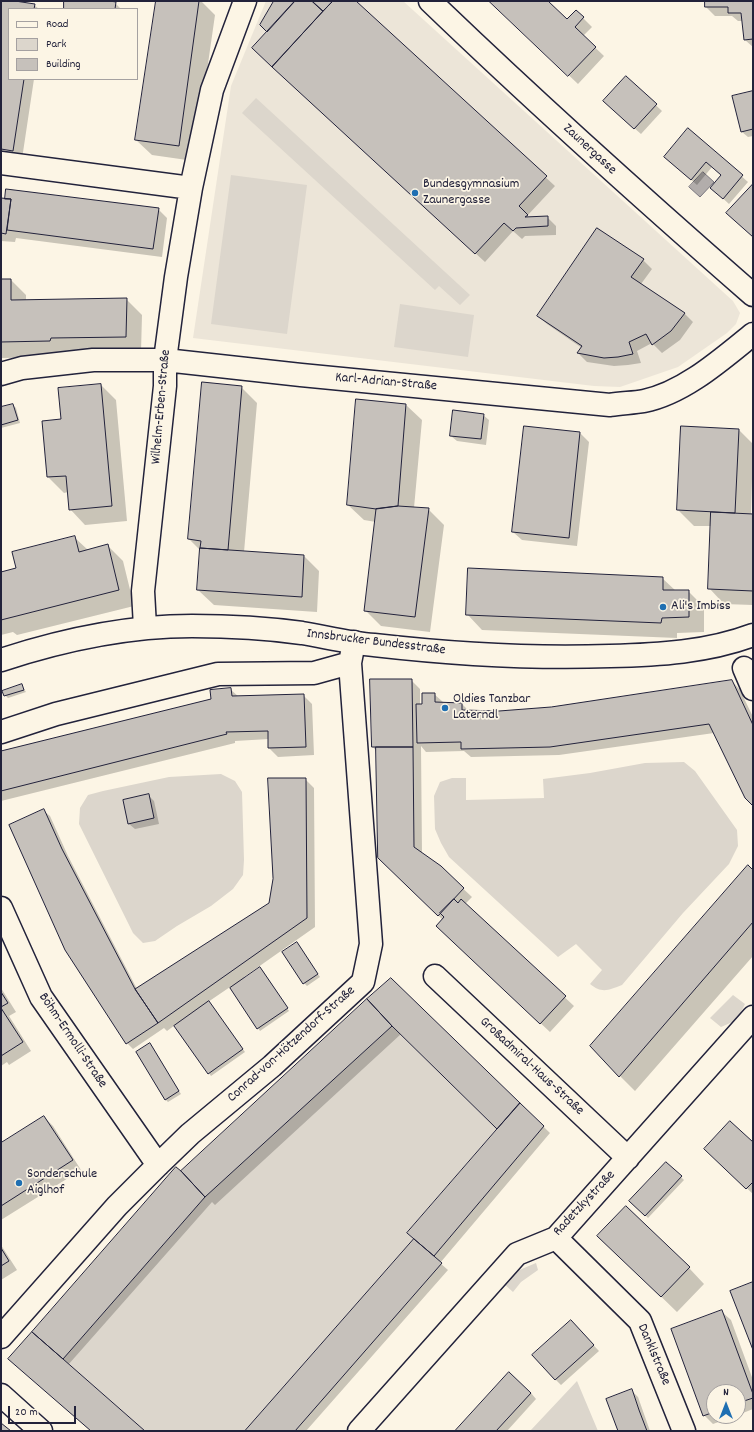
<!DOCTYPE html>
<html>
<head>
<meta charset="utf-8">
<style>
	body { margin:0 }
	#map { position:relative; width:754px; height:1432px; overflow:hidden; background:#fcf5e5; font-family:Dekko,sans-serif }
	canvas { display:block }
	.frame { position:absolute; inset:0; border:2px solid #22223b; pointer-events:none }
	.legend { position:absolute; left:8px; top:8px; width:130px; height:72px; box-sizing:border-box; background:#fcf5e5; border:1px solid #a5a1a1; margin:0; padding:5px 7px; list-style:none; font-size:12px; color:#22223b }
	.legend li { display:flex; align-items:center; gap:8px; height:20px }
	.legend b { width:20px; border:1px solid #a5a1a1 }
	.north { position:absolute; left:706px; top:1384px; width:40px; height:40px; box-sizing:border-box; background:#fcf5e5; border:1px solid #a5a1a1; border-radius:50%; rotate:0deg; font-size:11px; font-weight:700; line-height:16px; text-align:center; color:#22223b }
	.north::after { content:''; display:block; margin:auto; width:14px; height:18px; background:#1f6fb2; clip-path:polygon(50% 0,100% 100%,50% 72%,0 100%) }
	.scale { position:absolute; left:8px; top:1406px; width:68px; height:18px; box-sizing:border-box; border:2px solid #22223b; border-top:0; padding-left:5px; font-size:12px; line-height:14px; white-space:nowrap; color:#22223b; -webkit-text-stroke:3px #fcf5e5; paint-order:stroke }
</style>
</head>
<body>
<div id="map">
<canvas width="754" height="1432"></canvas>
<div class="frame"></div>
<ul class="legend">
<li><b style="height:5px;background:#fcf5e5"></b>Road</li>
<li><b style="height:11px;background:#dcd6cc"></b>Park</li>
<li><b style="height:11px;background:#c6c1bb"></b>Building</li>
</ul>
<div class="north">N</div>
<div class="scale">20 m</div>
</div>
<script>
const ctx = document.querySelector('canvas').getContext('2d');
ctx.lineJoin = 'round';
function fill(path, color) { ctx.fillStyle = color; ctx.fill(path, 'evenodd'); }
function strokePath(path, color, width, dash) { ctx.strokeStyle = color; ctx.lineWidth = width; ctx.lineCap = dash ? 'butt' : 'round'; ctx.setLineDash(dash || []); ctx.stroke(path); }
function drawText(font, color, halo, rows, align = 'center') {
  ctx.font = font + ' Dekko,sans-serif'; ctx.lineWidth = 3.5; ctx.setLineDash([]); ctx.textBaseline = 'middle'; ctx.strokeStyle = halo; ctx.fillStyle = color; for (const [text, x, y, turn = 0] of rows) {
    ctx.save(); ctx.translate(x, y); ctx.rotate((+turn || 0) * Math.PI / 180); ctx.textAlign = isNaN(turn) ? turn : align; if (halo) ctx.strokeText(text, 0, 0); ctx.fillText(text, 0, 0); ctx.restore();
  }
}
fill(new Path2D(`
	M266 1H403L733 301 740 313 736 324 727 333 678 367 620 387 594 386 193 338 231 86Z`), '#ece5d8');
fill(new Path2D(`
	M256 98 470 295 460 305 439 286 435 290 242 113Z
	M231 175 307 185 287 334 211 324Z
	M400 304 474 315 468 357 394 347Z
	M684 762 695 771 737 830 738 846 729 864 683 913 622 985C609 990 602 994 590 984L602 970 576 944 558 957 449 857 441 843 435 829 434 796 440 782 452 778H466V800L544 798 543 779 590 773 645 763Z
	M221 774 235 781 242 792 244 860 243 875 233 889 211 906 177 926 155 941 143 943 133 933 79 824 80 808 88 795 103 791 169 777Z
	M733 995 745 1004 737 1020 721 1027 710 1018Z
	M392 1026 497 1129 407 1232 414 1239 245 1431H145L63 1359 205 1197Z
	M536 1263 538 1270 521 1282 513 1292 503 1283 517 1271Z
	M577 1381 598 1431H530Z`), '#dcd6cc');
const water = new Path2D(`
	M703 172 714 182 700 197 689 187Z`);
fill(water, '#b2adab');
strokePath(water, '#78757e', 1);
fill(new Path2D(`
	M1 1 34 5 39 9H9V79H34L22 159 1 156Z
	M65 1H101L115 3 121 9H65Z
	M157 1H201L215 15 194 161 152 155 136 140Z
	M275 1H354L555 186 527 216 529 218 547 217 556 226V235L525 236 522 239 513 231 485 262 259 54 268 32 261 24Z
	M490 1H547L567 20 576 11 592 27 583 36 604 56 578 84Z
	M706 1H753V47L745 40 743 21H738L732 16H715L706 7Z
	M626 77 662 111 641 134 610 107Z
	M753 92V136L748 137 742 132Z
	M688 129 748 182 729 204 717 193 722 176 712 167 697 185 671 162Z
	M7 190 158 209 167 218 162 257 16 238 15 242 1 241V199L6 200Z
	M643 260 652 269 641 284 684 313 693 322 680 340 662 353 652 343 637 351 641 363 628 365 614 366 587 362 578 353 582 348 547 324 538 316Z
	M1 280H11L26 295V301L126 299 142 315 141 352 66 357 1 358Z
	M101 385 116 400 127 521 85 525 70 509 68 492 64 493 48 477 43 422 62 420Z
	M241 387 257 403 244 552 304 556 319 571 317 612 214 605 198 590 201 551 189 539Z
	M357 400 406 405 422 420 414 508 428 509 444 525 430 632 381 626 365 610 376 522 364 520 348 505Z
	M13 405 16 408 20 423 1 428V408Z
	M483 415 489 420 486 445 457 441 451 436Z
	M525 428 580 433 589 442 577 546 522 540 513 532Z
	M739 430 753 444 751 515H753V605L724 604 709 588 711 526H694L678 510Z
	M74 537 88 550 107 545 123 561 134 606 17 635 13 632 1 635V573L17 569Z
	M662 578 676 591H688L704 607V632L677 633V638L482 630 467 614Z
	M411 680 420 689V705H423L434 694 443 702 462 704 469 711 499 712 551 708 732 681 740 690 753 717V804L714 733 559 755 471 757 464 751 426 752 421 746 422 854 440 867 472 897 465 904 574 1006 550 1032 446 935 443 920 379 858 377 752 373 747Z
	M21 685 26 692 8 698 5 695Z
	M230 689 239 697 303 695 312 704 314 755 278 757 269 748V739L235 741V743L1 801V752L212 699Z
	M305 779 314 788 315 927 244 977 246 978 263 971 289 1011 260 1031 230 987 208 1002 245 1052 211 1076 175 1025 167 1031 164 1028 133 1049 127 1043 44 811 50 816 68 856 137 989 270 904Z
	M148 795 154 801 159 824 135 829 129 824Z
	M753 872V956L635 1091 620 1076Z
	M299 946 320 977 307 986 304 983Z
	M391 979 550 1133 440 1263 448 1270 306 1431H246L415 1239 498 1129 401 1034 215 1205 212 1202 68 1365 144 1431H91L16 1365 182 1173Z
	M1 988 16 1012 9 1016 31 1051 9 1065 7 1062 1 1066Z
	M150 1045 181 1094 168 1102 165 1099Z
	M44 1117 53 1126 81 1170 1 1220V1144Z
	M753 1144V1194L711 1155Z
	M666 1163 684 1180 648 1218 630 1200Z
	M1 1245 17 1270 1 1280Z
	M614 1251 689 1268 704 1284 677 1312Z
	M722 1312 731 1320 753 1380V1409L738 1415V1392H714V1416H735L713 1424 704 1415Z
	M576 1327 599 1351 561 1385 555 1379Z
	M632 1391 638 1397 650 1431H619Z
	M531 1393 536 1399 507 1431H456Z`), '#0003');
const building = new Path2D(`
	M1 1H15L35 4 34 9H9V79H24L13 151 1 149Z
	M64 1H110L116 2 115 9H64Z
	M156 1H199L179 146 135 140Z
	M274 1H295L267 32 260 25Z
	M295 1H312L323 11 272 67 252 48Z
	M312 1H333L323 11Z
	M333 1H356L547 176 519 206 528 215 525 217 548 216V226L516 228 513 231 504 223 475 254 272 67Z
	M489 1H548L567 19 576 10 584 17 575 27 596 47 568 76Z
	M705 1H753V39L744 40 741 13H728V7H705Z
	M626 76 657 104 634 129 603 101Z
	M753 91V129L741 132 732 96Z
	M688 128 743 175 723 199 710 188 721 175 706 162 691 180 664 157Z
	M753 184V237L726 213Z
	M6 189 159 208 153 249 7 230 11 199H5Z
	M1 198 11 199 6 234 1 233Z
	M597 228 644 259 631 277 685 313 671 331 652 345 646 334 629 342 633 354 618 357 604 358 577 353 582 346 537 316Z
	M1 279H11V300L127 298 126 337 51 338 50 341 1 342Z
	M202 382 242 386 228 550 200 548 201 541 188 539Z
	M101 384 112 506 69 510 66 476 47 477 42 421 61 419 58 388Z
	M356 399 406 404 398 506 376 509 347 505Z
	M13 404 18 420 1 425V407Z
	M453 410 484 414 481 439 450 436Z
	M524 426 580 432 569 538 512 532Z
	M681 426 739 429 735 513 677 510Z
	M398 506 429 508 415 617 364 611 376 509Z
	M711 512 753 514V591L708 589Z
	M75 536 79 552 108 544 119 590 1 620V572L16 568 12 552Z
	M200 548 304 555 302 597 197 590Z
	M468 568 663 577V590H689V617L662 618 661 623 466 615Z
	M370 679H412L413 747H372Z
	M732 680 753 725V806L745 798 709 724 550 747 461 749V742L417 743 416 704H422V693H435V702L462 703V710L499 711 551 707Z
	M22 684 24 690 4 696 2 691Z
	M231 688 232 696 304 694 306 747 268 748V731L226 732 227 734 1 791V751L211 699 210 690Z
	M376 747H413L414 847 441 866 464 888 438 916 378 858Z
	M268 778H306L307 918 158 1023 135 989 269 903 273 879Z
	M149 794 154 818 128 824 123 800Z
	M44 809 62 849 135 989 158 1023 126 1044 65 950 9 825Z
	M748 865 753 870V922L619 1077 590 1046Z
	M454 899 458 903 461 899 566 996 540 1024 436 926 444 917 440 913Z
	M297 942 318 974 303 984 282 952Z
	M260 967 288 1008 257 1029 230 988Z
	M391 978 520 1103 497 1129 392 1026 367 999Z
	M1 992 8 1003 1 1007Z
	M367 999 392 1026 205 1197 181 1171Z
	M209 1001 243 1049 208 1074 174 1026Z
	M1 1008 23 1042 1 1056Z
	M150 1043 179 1091 165 1100 136 1052Z
	M520 1103 544 1126 434 1256 407 1233Z
	M44 1116 73 1160 1 1206V1143Z
	M730 1121 753 1142V1182L746 1189 704 1149Z
	M666 1162 682 1176 645 1216 629 1201Z
	M176 1167 181 1171 205 1197 63 1359 32 1332Z
	M626 1206 690 1267 661 1297 597 1236Z
	M414 1239 442 1263 295 1431H245Z
	M1 1248 9 1261 1 1266Z
	M753 1282V1350L730 1291Z
	M722 1310 753 1394V1398L738 1403V1392H714V1412L703 1416 671 1329Z
	M571 1320 594 1345 555 1380 532 1355Z
	M32 1332 63 1359 145 1431H91L8 1359Z
	M509 1372 531 1393 496 1431H455Z
	M632 1389 639 1410 647 1431H618L606 1399Z
	M1 1423 11 1431H1Z`);
fill(building, '#c6c1bb');
strokePath(building, '#22223b', 1);
const minor = new Path2D(`
	M430 1C535 102 643 199 753 295
	M1 163 191 188
	M1 374 22 368 93 360H165L301 375 610 405C621 403 633 403 644 401 684 393 722 359 753 334
	M145 627 143 591 165 386V360L176 277 191 188 212 90 245 1
	M744 668 753 689
	M1 732 56 714 218 674 314 673 350 663
	M1 908 41 997 158 1165
	M435 976 628 1158
	M556 1238 640 1321 684 1431
	M1 1337 117 1206 158 1165 190 1134 272 1066 363 982 371 944 350 663 354 642
	M1 1395 41 1431
	M359 1431 517 1254 556 1238 753 1017`);
const major = new Path2D(`
	M1 660C62 640 127 626 192 626 228 626 266 628 302 633 326 637 350 643 374 645 453 654 530 659 610 656 658 655 708 652 753 635`);
strokePath(minor, '#22223b', 25);
strokePath(major, '#22223b', 25);
strokePath(minor, '#fcf5e5', 22);
strokePath(major, '#fcf5e5', 22);
for (const [x, y, r, color] of [
	[415,193,4,"#1f6fb2"],
	[663,607,4,"#1f6fb2"],
	[445,708,4,"#1f6fb2"],
	[19,1183,4,"#1f6fb2"]
]) { const dot = new Path2D(); dot.arc(x, y, r, 0, 2 * Math.PI); ctx.fillStyle = color; ctx.fill(dot); strokePath(dot, '#fcf5e5', 1.5); }
drawText('14px', '#22223b', '#fcf5e5', [
	["Zaunergasse",589,150,43],
	["Karl-Adrian-Straße",386,383,5],
	["Wilhelm-Erben-Straße",162,407,-85],
	["Innsbrucker Bundesstraße",376,643,7],
	["Böhm-Ermolli-Straße",72,1041,56],
	["Conrad-von-Hötzendorf-Straße",292,1045,-42],
	["Großadmiral-Haus-Straße",531,1067,43],
	["Radetzkystraße",585,1204,-47],
	["Danklstraße",653,1355,67]
]);
drawText('14px', '#22223b', '#fcf5e5', [
	["Bundesgymnasium",423,185],
	["Zaunergasse",423,201],
	["Ali's Imbiss",671,607],
	["Oldies Tanzbar",453,700],
	["Laterndl",453,716],
	["Sonderschule",27,1175],
	["Aiglhof",27,1191]
], 'left');
</script>
</body>
</html>
